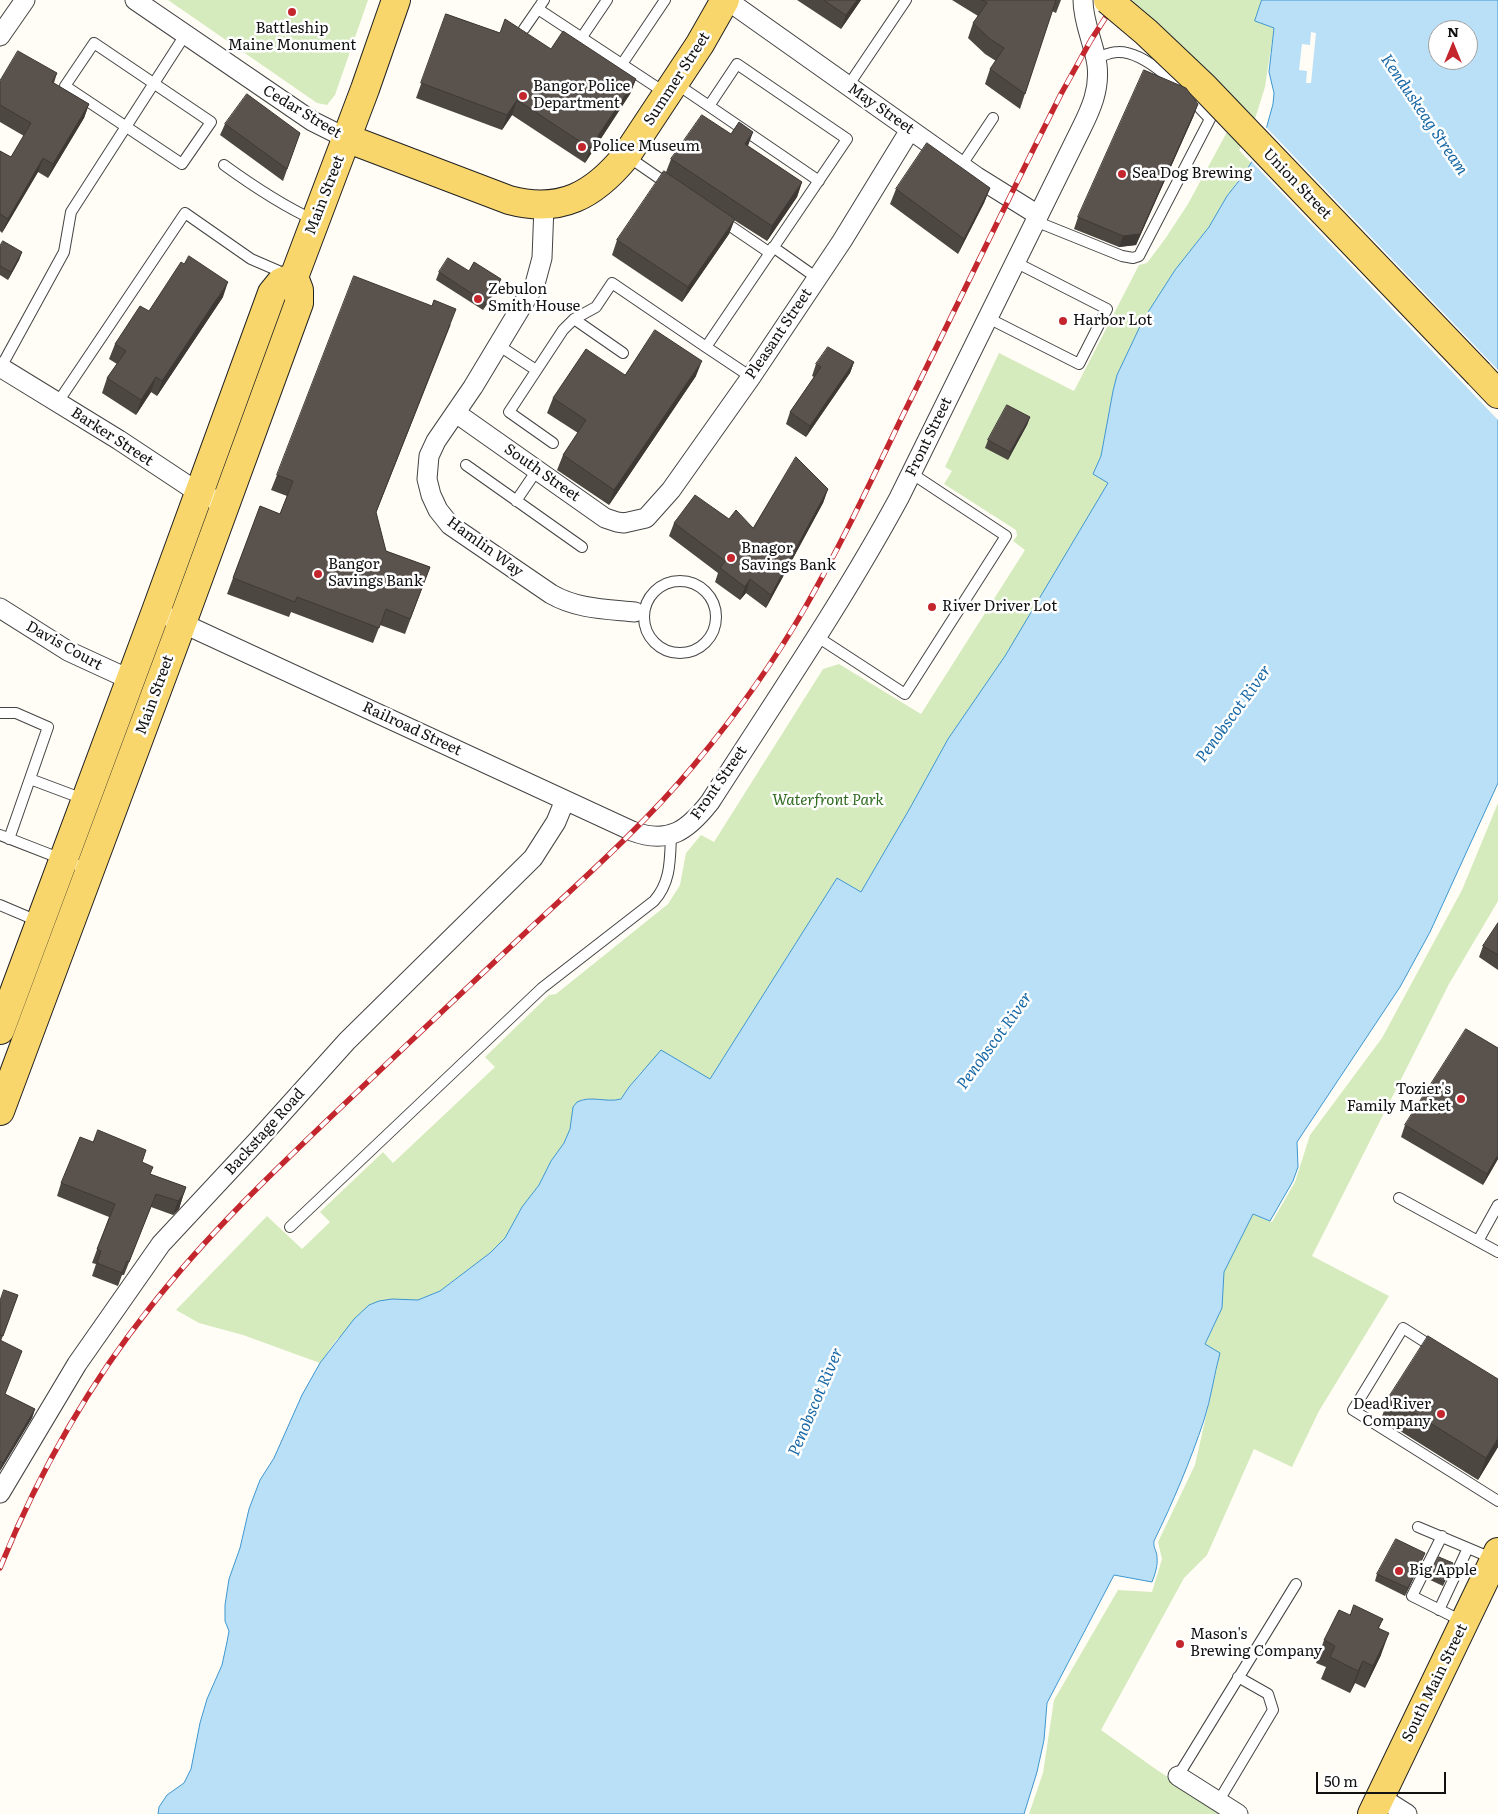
<!DOCTYPE html>
<html>
<head>
<meta charset="utf-8">
<style>
	body { margin:0 }
	#map { position:relative; width:1498px; height:1814px; overflow:hidden; background:#fffdf5; font-family:Literata,serif }
	canvas { display:block }
	.north { position:absolute; left:1428px; top:20px; width:50px; height:50px; box-sizing:border-box; background:#fff; border:1px solid #a0a0a0; border-radius:50%; rotate:0deg; font-size:14px; font-weight:700; line-height:20px; text-align:center; color:#111 }
	.north::after { content:''; display:block; margin:auto; width:18px; height:22px; background:#c4262e; clip-path:polygon(50% 0,100% 100%,50% 72%,0 100%) }
	.scale { position:absolute; left:1316px; top:1772px; width:130px; height:22px; box-sizing:border-box; border:2px solid #111; border-top:0; padding-left:6px; font-size:15px; line-height:18px; white-space:nowrap; color:#111; -webkit-text-stroke:4px #fff; paint-order:stroke }
</style>
</head>
<body>
<div id="map">
<canvas width="1498" height="1814"></canvas>
<div class="north">N</div>
<div class="scale">50 m</div>
</div>
<script>
const ctx = document.querySelector('canvas').getContext('2d');
ctx.lineJoin = 'round';
function fill(path, color) { ctx.fillStyle = color; ctx.fill(path, 'evenodd'); }
function strokePath(path, color, width, dash) { ctx.strokeStyle = color; ctx.lineWidth = width; ctx.lineCap = dash ? 'butt' : 'round'; ctx.setLineDash(dash || []); ctx.stroke(path); }
function drawText(font, color, halo, rows, align = 'center') {
  ctx.font = font + ' Literata,serif'; ctx.lineWidth = 5; ctx.setLineDash([]); ctx.textBaseline = 'middle'; ctx.strokeStyle = halo; ctx.fillStyle = color; for (const [text, x, y, turn = 0] of rows) {
    ctx.save(); ctx.translate(x, y); ctx.rotate((+turn || 0) * Math.PI / 180); ctx.textAlign = isNaN(turn) ? turn : align; if (halo) ctx.strokeText(text, 0, 0); ctx.fillText(text, 0, 0); ctx.restore();
  }
}
fill(new Path2D(`
	M168 0H368L335 95 327 105 317 103Z
	M1133 0H1262L1255 21 1274 28 1265 87 1254 122 1239 150 1251 163 1227 196 1209 227 1175 270 1143 320 1117 375 1113 391 1101 456 1093 474 1108 483 1005 656 948 739 910 808 861 892 837 878 710 1079 642 1071 629 1087 621 1099 614 1101 583 1099 573 1107 570 1129 564 1143 551 1161 539 1185 522 1207 505 1238 490 1253 440 1291 418 1300H406L337 1339 320 1363 243 1335 199 1323 176 1310 267 1216 302 1249 330 1222 320 1212 383 1152 393 1163 495 1067 485 1057 549 995 556 994 668 904 680 885 686 853 701 835 714 842 823 669 839 664 921 714 1025 550 1013 541 1017 536 1016 530 944 484 952 471 945 467 999 353 1074 391 1139 265 1147 263 1165 239 1188 204 1240 108 1131 3Z
	M1498 803V901L1449 984 1312 1256 1389 1296 1319 1411 1292 1467 1254 1449 1207 1555 1184 1578 1101 1730 1157 1770 1225 1814H1029L1043 1773 1054 1700 1118 1590 1152 1592 1162 1559 1158 1542 1195 1465 1220 1354 1205 1345 1222 1308 1224 1272 1253 1214 1272 1222 1295 1182 1310 1135 1382 1038 1462 890Z`), '#d5ebbd');
const water = new Path2D(`
	M1262 0H1498V783L1430 932 1400 987 1297 1142 1298 1167 1293 1181 1270 1221 1253 1214 1224 1272 1222 1308 1205 1344 1220 1353C1214 1375 1211 1399 1204 1420 1190 1462 1173 1502 1154 1541 1153 1548 1157 1551 1157 1557 1158 1566 1155 1574 1152 1582L1114 1575 1047 1703 1044 1740 1037 1772 1024 1814H158L159 1807 167 1795 184 1783 191 1769 200 1723 207 1699 222 1665 227 1642 229 1631 225 1621V1605L229 1579 240 1548 249 1509 260 1480 274 1458 302 1395 320 1363 354 1319 369 1305 379 1301 392 1299 418 1300 440 1291 490 1253 505 1238 522 1207 539 1185 551 1161 564 1143 570 1129 573 1107 577 1102C591 1095 606 1103 621 1099L629 1087 661 1050 710 1079 837 878 861 892 910 808 948 739 1005 656 1108 483 1093 474 1101 456 1113 391 1117 375 1143 320 1175 270 1209 227 1227 196 1242 177 1251 163 1265 133 1273 104 1274 93 1269 72 1274 28 1255 21ZM1438 30H1468V60H1438Z`);
fill(water, '#b9e0f7');
strokePath(water, '#3f96cf', 1);
fill(new Path2D(`
	M1311 32 1316 33 1311 83H1306L1307 71 1299 70 1302 44 1310 45Z
	M1265 126 1498 370V420L1250 160Z`), '#fffdf5');
const lane = new Path2D(`
	M538 9 667 94
	M524 29 544 0
	M582 37 607 0
	M94 43 211 122 182 164 65 86Z
	M622 64 665 0
	M675 83 709 106
	M848 86 906 0
	M627 156 669 185
	M224 165C253 186 281 205 314 220
	M961 166 993 118
	M720 219 770 253
	M1035 221 1122 256 1133 258 1139 256 1210 119C1190 98 1149 51 1118 52 1110 52 1103 56 1096 58
	M773 247 817 278
	M988 318 1079 364 1107 309 1015 262
	M574 319 623 353
	M498 345 536 370
	M706 347 751 377
	M1 367 64 252 71 212 185 35
	M58 402 185 213 251 259 288 275
	M553 443 509 412 563 330 574 319 596 307 612 283 706 347 847 139 737 64 709 106 819 181
	M466 465 582 547
	M516 501 537 470
	M644 617a36 36 0 1 1 72 0a36 36 0 1 1-72 0Z
	M816 636 905 694 1006 536 911 473
	M0 713H16L48 727 9 839
	M30 779 86 800
	M0 835 90 870
	M0 905 40 922
	M1399 1198 1498 1252
	M290 1227 542 988 654 901C671 882 670 860 671 835
	M1478 1241 1498 1205
	M1436 1349 1403 1328 1353 1410 1498 1501
	M1418 1527 1494 1559
	M1442 1536 1412 1596 1464 1622
	M1439 1610 1468 1548
	M1178 1776 1296 1584
	M1218 1802 1273 1710 1268 1694 1238 1677`);
const street = new Path2D(`
	M135 0 312 121 346 138
	M727 0 977 177 1038 215
	M0 36 25 0
	M544 206 542 258 535 284 473 387 436 441 429 456 427 479 431 495 438 510 450 525 551 594C577 609 605 609 635 612
	M0 367 119 440 199 493 226 504
	M456 413 605 518 617 522 624 523 646 518 671 490 751 377 842 241 910 130
	M0 608 68 651 131 680
	M171 618 632 831C669 845 688 830 710 802 774 702 842 603 899 498L1081 129C1091 109 1100 89 1097 65 1094 43 1083 23 1083 0
	M0 1493 77 1364 161 1244 257 1141 347 1041 533 858 556 822 565 800
	M1178 1776 1238 1814
	M1380 1797 1407 1814`);
const primary = new Path2D(`
	M346 138 509 200C561 214 594 195 626 156L700 44 725 0
	M1479 374 1498 394
	M0 1030 156 611 272 293 281 282 294 277
	M0 1111 182 623 299 303V290L294 277 365 89 396 0
	M1372 1814 1498 1552`);
strokePath(lane, '#444', 12);
strokePath(street, '#444', 21);
strokePath(primary, '#222', 30);
strokePath(lane, '#fff', 10);
strokePath(street, '#fff', 19);
strokePath(primary, '#f9d66b', 28);
const rail = new Path2D(`
	M0 1568C38 1474 89 1384 152 1305 207 1235 272 1173 337 1111 399 1052 462 993 524 934 583 879 643 826 694 765 736 715 774 662 806 606 841 545 871 481 902 417 955 310 1007 201 1061 94L1091 40 1117 0`);
strokePath(rail, '#c4262e', 5.5);
strokePath(rail, '#fff', 4, [11]);
const primaryBridge = new Path2D(`
	M1108 0 1146 32 1204 87 1479 374`);
strokePath(primaryBridge, '#222', 30, []);
strokePath(primaryBridge, '#f9d66b', 28);
fill(new Path2D(`
	M797 0H861L841 29Z
	M952 0H1061L1056 13 1052 11 1020 109 985 84 990 69 996 61 985 54 968 38 973 23 978 16Z
	M446 14 500 33 551 49 636 79 630 94 585 163 512 115 502 130 416 98Z
	M57 73 54 83 89 104 84 118 48 178 38 172 2 233 0 231V151L11 157 24 136 0 122V81Z
	M1194 115 1136 245 1119 247 1074 229 1078 217Z
	M225 124 300 133 283 181 220 135Z
	M753 132 748 146 802 182 797 197 767 241 734 220 729 234 682 302 612 255 617 240 666 172 671 159 731 134Z
	M990 188 984 203 958 254 890 204 896 189Z
	M0 246 22 252 19 260 8 280 0 275Z
	M469 271 501 279 498 287 483 310 436 280 439 272Z
	M223 297 157 396 151 392 136 415 102 393 107 378 117 364 109 359 115 344 149 311Z
	M451 324 376 513 386 551 430 567 405 634 380 625 373 643 291 612 289 617 227 594 260 506 280 514 287 496 271 490 277 475Z
	M854 362 850 373 806 437 786 424 790 412 814 377 812 376 816 364Z
	M625 375 696 376 609 505 557 470 563 455 578 433 547 413 553 398Z
	M1030 417 1027 425 1008 460 985 448 988 440Z
	M828 489 823 503 766 608 746 593 740 600 715 582 718 573 669 536 674 523 729 519 753 528Z
	M1498 923V970L1479 957 1483 946Z
	M1405 1125 1498 1159 1483 1185 1401 1137Z
	M142 1162 150 1174 186 1187 179 1209 173 1215 151 1207 124 1275H122L118 1286 92 1276 96 1264 92 1263 109 1217 57 1196 61 1183Z
	M18 1295 1 1341 5 1394 35 1409 32 1418 0 1471V1301Z
	M1389 1397 1498 1447 1478 1480 1381 1419Z
	M1422 1560 1405 1596 1375 1581 1377 1574Z
	M1453 1563 1443 1586 1428 1579 1430 1575Z
	M1350 1615 1383 1619 1379 1628 1381 1655 1365 1688 1355 1683 1350 1693 1321 1679 1326 1667 1316 1663 1324 1640Z`), '#4d4742');
fill(new Path2D(`
	M857 0H861L841 29 846 15Z
	M636 79 630 94 585 163 590 148Z
	M517 100 512 115 502 130 507 115Z
	M89 104 84 118 48 178 53 164Z
	M1198 104 1194 115 1136 245 1119 247 1123 236Z
	M753 132 747 147 745 144Z
	M43 158 38 172 2 233 8 219Z
	M802 182 797 197 767 241 772 226Z
	M990 188 984 203 958 254 964 239Z
	M735 219 729 234 682 302 688 287Z
	M22 252 19 260 8 280 11 272Z
	M501 279 498 287 483 310 486 303Z
	M228 282 223 297 157 396 162 381Z
	M702 361 696 376 609 505 614 490Z
	M854 362 850 373 806 437 810 426Z
	M156 377 151 392 136 415 141 400Z
	M1030 417 1027 425 1008 460 1010 452Z
	M828 489 823 503 766 608 771 595Z
	M750 579 746 593 740 600 745 587Z
	M1498 1155V1159L1483 1185 1487 1174Z
	M183 1195 179 1209 173 1215 178 1201Z
	M35 1409 32 1418 0 1471 3 1463Z
	M1498 1438V1447L1478 1480 1486 1458Z
	M1425 1553 1422 1560 1405 1596 1408 1588Z
	M1389 1633 1381 1655 1365 1688 1373 1666Z
	M1363 1661 1355 1683 1350 1693 1358 1671Z`), '#3f3936');
const building = new Path2D(`
	M824 0H857L846 15Z
	M982 0H1056L1025 94 990 69 1004 48 990 39 973 23 987 3Z
	M446 14 500 33 505 19 551 49 563 31 636 79 590 148 517 100 507 115 421 83Z
	M18 51 57 73 52 82 89 104 53 164 43 158 8 219 0 214V151L11 157 31 123 0 105V81Z
	M1144 70 1186 88 1198 104 1140 234 1123 236 1078 217Z
	M247 94 300 133 287 169 225 124Z
	M702 115 731 134 739 122 753 132 745 144 802 182 772 226 671 159Z
	M927 143 990 188 964 239 896 189Z
	M664 171 735 219 688 287 617 240Z
	M3 241 22 252 11 272 0 266V246Z
	M189 256 228 282 162 381 156 377 141 400 107 378 126 351 115 344 140 306 149 311 181 262 184 264Z
	M448 258 469 271 474 262 501 279 486 303 439 272Z
	M354 276 432 306 434 300 456 309 376 512 386 551 430 567 410 619 386 609 379 628 297 597 295 602 233 578 260 506 280 514 293 481 277 475Z
	M655 330 702 361 614 490 563 455 586 420 553 398 586 349 625 375Z
	M828 347 854 362 810 426 790 412 821 367 816 364Z
	M1007 405 1030 417 1010 452 988 440Z
	M796 457 828 489 771 595 750 579 745 587 720 568 725 561 674 523 695 495 729 519 736 510 753 528Z
	M1498 923V955L1483 946Z
	M1466 1029 1498 1048V1155L1487 1174 1405 1125Z
	M98 1130 146 1150 142 1162 153 1167 150 1174 186 1187 183 1195 178 1201 156 1194 129 1262 127 1261 122 1273 97 1263 101 1251 97 1249 115 1204 61 1183 80 1137 93 1142Z
	M4 1290 18 1295 3 1336 0 1335V1301Z
	M1428 1336 1498 1379V1438L1486 1458 1389 1397Z
	M0 1340 22 1351 5 1394 35 1409 3 1463 0 1461Z
	M1396 1539 1425 1553 1408 1588 1377 1574Z
	M1439 1557 1453 1563 1444 1582 1430 1575Z
	M1354 1605 1383 1619 1378 1628 1389 1633 1373 1666 1363 1661 1358 1671 1330 1657 1335 1646 1324 1640 1339 1610 1350 1615Z`);
fill(building, '#5a524d');
strokePath(building, '#3f3936', 1);
for (const [x, y, r, color] of [
	[292,12,5,"#c4262e"],
	[523,96,5,"#c4262e"],
	[582,147,5,"#c4262e"],
	[1122,174,5,"#c4262e"],
	[478,299,5,"#c4262e"],
	[1063,321,5,"#c4262e"],
	[731,558,5,"#c4262e"],
	[318,574,5,"#c4262e"],
	[932,607,5,"#c4262e"],
	[1461,1099,5,"#c4262e"],
	[1441,1414,5,"#c4262e"],
	[1399,1571,5,"#c4262e"],
	[1180,1644,5,"#c4262e"]
]) { const dot = new Path2D(); dot.arc(x, y, r, 0, 2 * Math.PI); ctx.fillStyle = color; ctx.fill(dot); strokePath(dot, '#fff', 2); }
drawText('15px', '#111', '#fff', [
	["Battleship",292,29,"center"],
	["Maine Monument",292,46,"center"],
	["Bangor Police",533,87],
	["Department",533,104],
	["Police Museum",592,147],
	["Sea Dog Brewing",1132,174],
	["Zebulon",488,290],
	["Smith House",488,307],
	["Harbor Lot",1073,321],
	["Bnagor",741,549],
	["Savings Bank",741,566],
	["Bangor",328,565],
	["Savings Bank",328,582],
	["River Driver Lot",942,607],
	["Tozier's",1451,1090,"right"],
	["Family Market",1451,1107,"right"],
	["Dead River",1431,1405,"right"],
	["Company",1431,1422,"right"],
	["Big Apple",1409,1571],
	["Mason's",1190,1635],
	["Brewing Company",1190,1652]
], 'left');
drawText('15px', '#111', '#fff', [
	["Summer Street",677,79,-57],
	["May Street",881,109,35],
	["Cedar Street",302,112,31],
	["Union Street",1297,184,46],
	["Main Street",325,195,-69],
	["Pleasant Street",779,334,-56],
	["Barker Street",112,437,33],
	["Front Street",929,437,-64],
	["South Street",542,473,35],
	["Hamlin Way",485,547,36],
	["Davis Court",64,646,29],
	["Main Street",155,695,-70],
	["Railroad Street",412,729,25],
	["Front Street",719,783,-55],
	["Backstage Road",265,1132,-48],
	["South Main Street",1435,1683,-64]
]);
drawText('italic 15px', '#2f6b1f', '#fff', [
	["Waterfront Park",828,801]
]);
drawText('italic 16px', '#1768a6', '#fff', [
	["Kenduskeag Stream",1424,115,56],
	["Penobscot River",1234,714,-54],
	["Penobscot River",995,1041,-54],
	["Penobscot River",816,1402,-67]
]);
</script>
</body>
</html>
